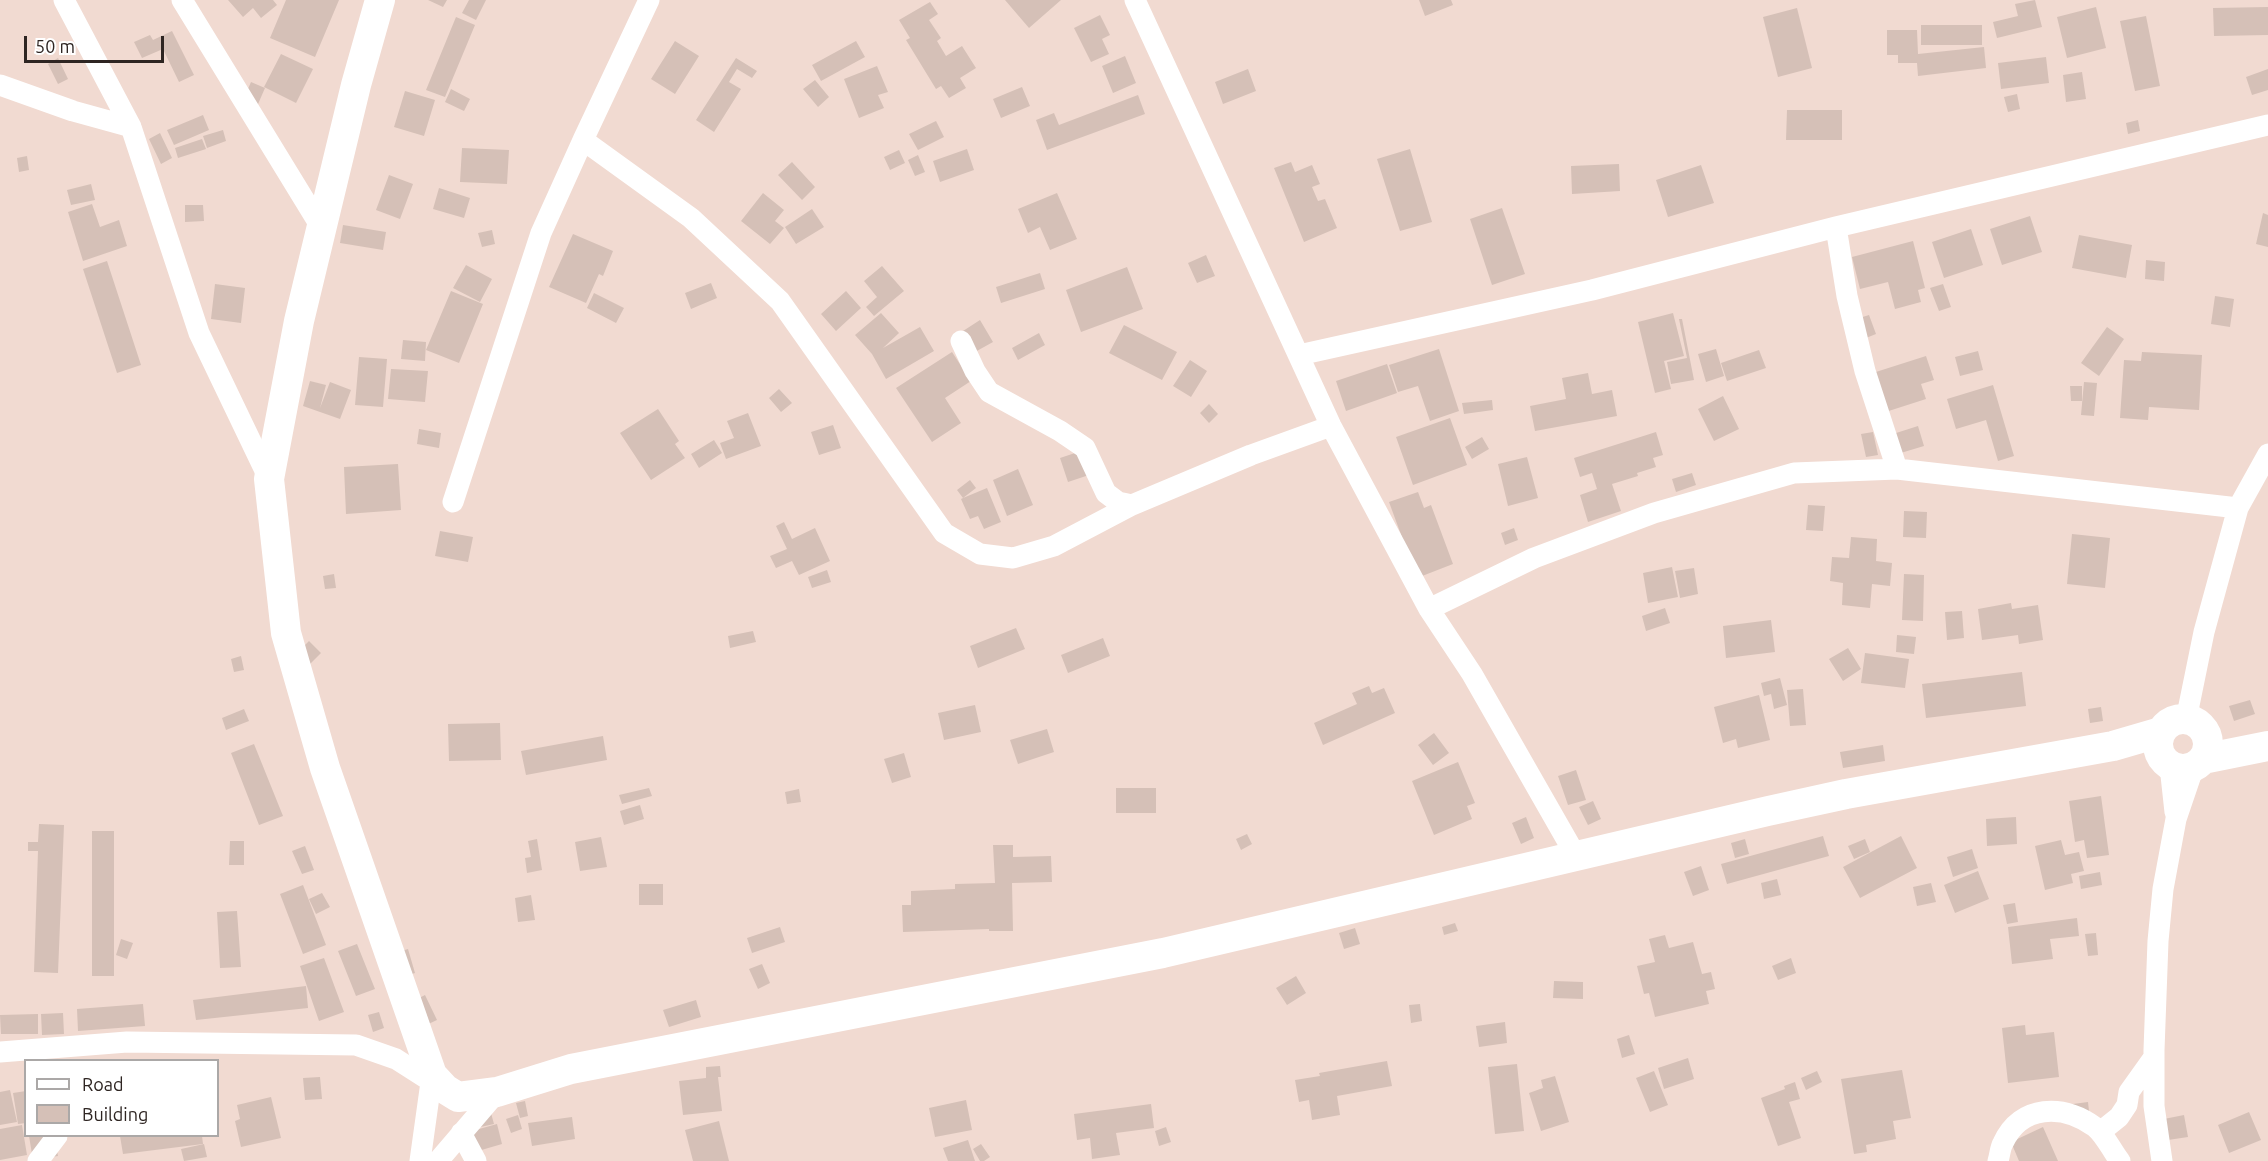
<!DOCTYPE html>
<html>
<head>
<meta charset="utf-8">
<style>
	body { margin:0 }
	#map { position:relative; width:2268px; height:1161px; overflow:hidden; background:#f1dad1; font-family:Ubuntu,sans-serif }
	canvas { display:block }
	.legend { position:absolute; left:24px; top:1059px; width:195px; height:78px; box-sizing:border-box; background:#fff; border:2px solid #aba8a7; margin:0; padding:8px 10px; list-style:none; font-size:18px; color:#2e2522 }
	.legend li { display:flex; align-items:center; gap:12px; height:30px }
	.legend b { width:30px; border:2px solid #aba8a7 }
	.scale { position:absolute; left:24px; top:36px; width:140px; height:27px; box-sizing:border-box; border:3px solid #2e2522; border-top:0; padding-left:8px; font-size:18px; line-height:21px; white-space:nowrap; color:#2e2522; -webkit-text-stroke:4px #fff; paint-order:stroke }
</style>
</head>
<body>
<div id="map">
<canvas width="2268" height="1161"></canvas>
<ul class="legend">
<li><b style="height:8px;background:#fff"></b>Road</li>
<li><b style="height:16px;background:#d5c0b7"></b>Building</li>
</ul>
<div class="scale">50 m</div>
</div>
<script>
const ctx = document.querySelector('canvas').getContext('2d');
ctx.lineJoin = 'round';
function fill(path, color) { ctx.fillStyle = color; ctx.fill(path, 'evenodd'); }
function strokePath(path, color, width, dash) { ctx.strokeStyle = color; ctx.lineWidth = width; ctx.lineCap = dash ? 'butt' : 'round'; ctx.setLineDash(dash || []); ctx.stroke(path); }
fill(new Path2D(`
	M228 0H273L277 5 261 18 253 8 243 17Z
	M286 0H339L315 57 270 38Z
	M428 0H447L443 7Z
	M469 0H486L476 20 462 13Z
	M1005 0H1061L1029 28Z
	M1419 0H1451L1453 5 1425 16Z
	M2035 0 2042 27 1997 38 1993 22 2018 16 2015 4Z
	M930 2 938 14 929 20 941 38 937 41 946 56 962 46 976 68 960 78 966 88 949 98 941 86 936 89 906 40 910 38 899 20Z
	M2096 7 2106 48 2067 58 2057 17Z
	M2268 7V35L2214 36 2213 8Z
	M1797 8 1812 68 1778 77 1763 17Z
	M1100 15 1110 35 1102 39 1109 54 1091 62 1074 28Z
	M2146 16 2160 86 2135 91 2120 21Z
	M456 17 475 25 445 97 426 90Z
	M1921 25H1982V45H1921Z
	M1887 30H1917L1918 54 1984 47 1986 68 1918 76 1917 63H1898V55H1887Z
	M172 31 194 75 179 82 163 49 142 58 134 42 150 35 153 40Z
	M675 41 699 56 675 94 651 79Z
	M856 41 865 57 821 81 812 65Z
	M281 54 313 69 296 103 264 87Z
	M1125 56 1136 83 1113 93 1102 66Z
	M2046 57 2049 83 2001 89 1998 63Z
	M58 58 68 79 58 84 48 64Z
	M736 58 757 71 752 78 737 69 729 82 741 89 714 132 696 120Z
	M877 66 888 92 878 95 884 108 859 118 844 79Z
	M1248 69 1256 91 1223 104 1215 82Z
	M2268 69V90L2252 95 2246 77Z
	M2082 72 2086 99 2066 102 2063 75Z
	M815 80 829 97 818 107 803 89Z
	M251 82 265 88 255 111 241 105Z
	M1022 87 1030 106 1001 118 993 99Z
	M451 89 470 99 464 111 445 102Z
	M405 91 435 100 424 136 394 127Z
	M2017 94 2020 109 2008 112 2004 97Z
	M1138 95 1145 114 1047 150 1036 120 1054 113 1059 125Z
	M1787 110H1842V140H1786Z
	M203 115 209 130 174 145 167 130Z
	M2138 120 2140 131 2128 134 2126 123Z
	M936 121 944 137 918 150 909 134Z
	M223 130 226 141 207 148 203 136Z
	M160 133 172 158 161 164 149 139Z
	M202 139 206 149 178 158 175 148Z
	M462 148 509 150 507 184 460 182Z
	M967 149 974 170 940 182 933 161Z
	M1410 149 1432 222 1400 231 1377 159Z
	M899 150 905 163 890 170 884 157Z
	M918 155 925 172 915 176 908 160Z
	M27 156 29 170 19 172 17 158Z
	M792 162 815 187 802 200 778 175Z
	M1291 162 1295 172 1312 165 1320 184 1312 187 1318 201 1325 199 1337 228 1304 242 1274 168Z
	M1619 164 1620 191 1572 194 1571 166Z
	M1701 165 1714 203 1668 217 1656 180Z
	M389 175 413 184 400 219 376 210Z
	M91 184 95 200 71 205 67 190Z
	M439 188 470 198 464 218 433 209Z
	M763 193 784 210 775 221 784 228 770 244 741 221Z
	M1057 193 1077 239 1050 250 1040 227 1028 233 1018 209Z
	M92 204 100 227 119 220 127 246 83 261 68 212Z
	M185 205H203L204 221 185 222Z
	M1502 208 1525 274 1492 285 1470 219Z
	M812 209 824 227 796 244 785 227Z
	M2263 213 2268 215V247L2256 244Z
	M2030 216 2042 252 2002 265 1990 229Z
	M343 225 386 232 383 250 340 243Z
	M1971 229 1983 265 1944 278 1932 242Z
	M492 230 495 244 482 247 478 233Z
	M573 234 613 251 603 276 599 274 586 303 549 287Z
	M2079 235 2132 245 2126 278 2072 268Z
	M1913 241 1925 288 1918 290 1921 302 1895 309 1888 282 1860 289 1852 257Z
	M1206 255 1215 276 1197 283 1188 263Z
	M2146 260 2165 262 2164 281 2145 279Z
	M107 261 141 365 117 373 83 269Z
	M466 265 492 279 480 302 453 288Z
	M882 266 904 291 874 316 866 307 877 297 864 281Z
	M1127 267 1143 309 1081 332 1066 290Z
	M1040 273 1045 289 1001 303 996 287Z
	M711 283 717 298 691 309 685 293Z
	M215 284 245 288 241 323 211 319Z
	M1943 284 1951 307 1939 311 1930 288Z
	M451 291 483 304 459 363 426 350Z
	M846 291 861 308 836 331 821 314Z
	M594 293 624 308 616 323 587 308Z
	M2215 296 2234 299 2230 327 2211 324Z
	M881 313 899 333 883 348 920 327 934 351 886 379 872 354 855 335Z
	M1673 313 1684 356 1664 361 1671 389 1655 393 1638 322Z
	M1869 315 1876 334 1861 340 1853 320Z
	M1679 319H1682L1694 380 1671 384 1667 362 1687 358Z
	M980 320 993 342 975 352 963 331Z
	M1124 325 1177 352 1162 380 1109 353Z
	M2107 327 2124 339 2099 376 2081 363Z
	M1039 333 1045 345 1018 360 1012 348Z
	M403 340 426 342 425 361 401 359Z
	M1439 349 1459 411 1430 421 1418 386 1398 392 1389 365Z
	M1716 349 1724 376 1706 382 1698 354Z
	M1759 350 1766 368 1727 381 1721 363Z
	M1978 351 1983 370 1960 376 1955 357Z
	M952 352 971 381 945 398 961 423 932 442 896 388Z
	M2142 352 2202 355 2199 410 2149 407 2148 420 2120 418 2124 360 2141 361Z
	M1926 356 1934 380 1921 384 1926 399 1870 417 1857 378Z
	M359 357 387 359 383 407 355 405Z
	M1190 360 1207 371 1191 397 1173 386Z
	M1387 364 1397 393 1346 411 1336 381Z
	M391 369 428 371 425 402 388 399Z
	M1588 373 1592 394 1612 390 1617 416 1535 431 1530 406 1566 399 1562 378Z
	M310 381 326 385 320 408 330 382 351 390 340 419 303 406Z
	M2084 382 2097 383 2094 416 2081 415Z
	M1993 385 2014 456 1998 461 1986 420 1956 429 1947 399Z
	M2070 386H2082V401H2071Z
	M779 389 792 403 781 412 769 398Z
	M1723 396 1739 429 1714 441 1698 409Z
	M1492 400 1493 410 1464 414 1462 403Z
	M1209 404 1218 414 1209 423 1200 413Z
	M658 409 679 441 675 444 685 458 651 480 620 433Z
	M748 413 761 446 726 459 720 443 734 438 727 421Z
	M1450 418 1467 465 1413 485 1396 437Z
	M833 425 841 448 819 455 811 432Z
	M1918 426 1924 446 1884 458 1893 434Z
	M419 429 441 433 439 448 417 444Z
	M1656 432 1663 455 1653 458 1656 467 1637 473 1638 476 1612 484 1621 511 1588 522 1580 495 1597 489 1592 473 1580 477 1574 458Z
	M1873 432 1878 455 1866 457 1861 434Z
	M1482 437 1489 449 1472 459 1465 447Z
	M714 440 722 453 699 468 691 454Z
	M1081 451 1089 475 1068 482 1060 458Z
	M1527 457 1538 498 1508 506 1498 464Z
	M398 464 401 510 346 514 344 467Z
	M1018 469 1033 505 1007 516 993 480Z
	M1692 473 1696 485 1676 492 1672 479Z
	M970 480 976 488 963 498 987 488 1001 522 984 529 978 516 970 519 961 499 963 498 957 490Z
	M1418 492 1424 508 1431 505 1453 564 1417 578 1389 502Z
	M1808 505 1825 506 1823 531 1806 530Z
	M1904 511 1927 512 1926 538 1903 537Z
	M784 522 792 539 815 528 830 561 799 575 792 561 776 568 770 556 787 549 776 526Z
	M1514 528 1518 540 1505 545 1501 533Z
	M440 531 473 537 468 562 435 556Z
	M2072 534 2110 538 2105 588 2067 584Z
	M1851 537 1877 539 1876 561 1892 563 1890 586 1872 584 1870 608 1842 605 1843 583 1830 581 1832 557 1849 558Z
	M1672 567 1678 597 1648 603 1643 573Z
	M1694 568 1698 594 1680 598 1675 571Z
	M827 570 831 582 812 588 808 577Z
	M334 574 336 588 325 589 323 576Z
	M1904 574 1924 575 1923 621 1902 620Z
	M2011 603 2012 609 2038 605 2043 640 2019 644 2018 635 1982 640 1978 609Z
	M1665 608 1670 623 1646 631 1642 616Z
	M1962 611 1964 638 1947 640 1945 612Z
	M1771 620 1775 652 1726 658 1723 626Z
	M1016 628 1025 649 978 668 970 646Z
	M753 631 756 642 730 648 728 636Z
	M1897 635 1916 637 1914 654 1896 652Z
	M1103 638 1110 656 1068 673 1061 655Z
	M309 641 321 653 310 664 298 652Z
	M1848 648 1861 669 1843 681 1829 659Z
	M1865 653 1909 659 1905 688 1861 683Z
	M241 656 244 670 234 672 231 659Z
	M2022 672 2026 706 1926 718 1922 684Z
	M1780 678 1787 705 1774 709 1771 694 1764 696 1761 683Z
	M1369 686 1372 693 1384 688 1395 713 1323 745 1314 723 1357 704 1352 693Z
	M1803 689 1806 725 1790 726 1787 690Z
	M1759 695 1770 740 1738 748 1736 739 1723 743 1714 707Z
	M2250 700 2255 714 2234 721 2229 706Z
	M975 705 981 732 944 740 938 713Z
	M2101 707 2103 721 2090 723 2088 709Z
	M244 709 249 721 226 730 222 718Z
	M500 723 501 760 449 761 448 724Z
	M1047 729 1054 752 1018 764 1010 740Z
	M1434 733 1449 753 1433 765 1418 745Z
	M603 736 607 760 526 775 521 751Z
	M254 744 283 816 259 825 231 753Z
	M1883 745 1885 761 1843 768 1840 752Z
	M904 753 911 777 892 783 884 759Z
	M1458 762 1475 803 1467 806 1472 819 1434 835 1412 781Z
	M1576 770 1586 800 1568 805 1558 776Z
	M649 788 652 796 622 804 619 795Z
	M1116 788H1156V813H1116Z
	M799 789 801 802 787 804 785 792Z
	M2101 796 2109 855 2087 858 2084 840 2075 842 2069 801Z
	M1593 801 1601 819 1588 825 1579 807Z
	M640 805 644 819 624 825 620 811Z
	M1526 817 1534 838 1521 844 1512 823Z
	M2016 817 2017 844 1987 846 1986 819Z
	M39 824 64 825 58 973 34 972 38 851H28V842H38Z
	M92 831H114V976H92Z
	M1247 834 1252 844 1241 850 1236 839Z
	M1823 836 1829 856 1727 884 1721 864Z
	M1901 836 1917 868 1860 898 1843 867Z
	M601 837 607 867 580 871 575 842Z
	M537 839 542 870 527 873 525 858 531 857 528 841Z
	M1745 839 1749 854 1735 858 1731 843Z
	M1865 839 1870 852 1854 859 1848 846Z
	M2061 840 2065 855 2079 852 2084 871 2071 874 2073 883 2045 890 2035 846Z
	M230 841H244V865H229Z
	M993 845H1013V857L1051 856 1052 882 1012 883 1013 931H989V929L903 932 902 905H911V891L955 889V884L995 883Z
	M305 846 314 870 302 874 292 851Z
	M1972 849 1978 868 1953 877 1947 857Z
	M1701 866 1709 890 1693 896 1684 872Z
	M1978 871 1989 899 1955 913 1944 885Z
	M2100 872 2102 885 2081 889 2079 876Z
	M1777 879 1781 895 1764 899 1761 883Z
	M1931 883 1936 902 1917 906 1913 887Z
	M639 884H663V905H639Z
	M303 885 326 945 303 954 280 894Z
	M322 893 330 907 316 914 309 899Z
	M531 895 535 920 518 922 515 898Z
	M2015 903 2018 922 2007 924 2003 905Z
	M237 911 241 967 220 968 217 912Z
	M2077 918 2079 936 2050 939 2053 959 2012 964 2008 927Z
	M1455 923 1458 931 1444 935 1442 927Z
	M780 927 785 942 752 953 747 938Z
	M1355 928 1360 944 1344 949 1339 933Z
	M2096 933 2098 955 2088 956 2085 934Z
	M1665 935 1669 948 1693 942 1702 974 1711 972 1715 989 1706 991 1709 1004 1655 1017 1649 993 1644 994 1637 966 1655 962 1649 939Z
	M121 939 133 943 127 959 116 955Z
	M357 944 375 989 356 996 338 951Z
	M408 949 415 973 403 977 395 953Z
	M324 958 344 1012 319 1021 300 966Z
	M1791 958 1796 973 1778 980 1772 966Z
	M762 964 770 983 758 989 749 969Z
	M1296 976 1306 993 1287 1005 1276 988Z
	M1554 981 1583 982V999L1553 998Z
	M306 986 308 1008 196 1020 193 1000Z
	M425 995 437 1020 424 1026 413 1001Z
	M696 1000 701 1017 669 1027 663 1010Z
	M143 1004 145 1026 78 1031 77 1009Z
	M1420 1004 1422 1021 1411 1023 1409 1005Z
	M379 1012 384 1028 373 1032 368 1015Z
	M63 1013 64 1034 42 1035 41 1014Z
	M38 1014V1034H1L0 1015Z
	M1505 1022 1507 1043 1479 1047 1476 1026Z
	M2025 1025 2026 1035 2054 1032 2059 1077 2008 1083 2002 1028Z
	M1629 1035 1635 1054 1622 1058 1617 1039Z
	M1688 1058 1694 1079 1664 1089 1658 1068Z
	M1387 1061 1392 1086 1337 1096 1340 1115 1312 1120 1309 1100 1299 1102 1295 1080 1320 1076 1319 1073Z
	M1517 1064 1524 1131 1495 1134 1488 1067Z
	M720 1066 721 1077H718L722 1111 683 1115 679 1081 706 1078V1067Z
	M1902 1070 1911 1118 1893 1121 1896 1139 1866 1145 1867 1152 1854 1154 1841 1079Z
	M1654 1071 1668 1105 1650 1112 1636 1078Z
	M1817 1071 1822 1082 1806 1090 1801 1078Z
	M1555 1076 1569 1122 1541 1131 1529 1093 1543 1088 1541 1080Z
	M320 1077 322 1099 305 1100 303 1078Z
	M1795 1082 1800 1099 1789 1102 1801 1138 1778 1146 1761 1098 1785 1089 1784 1086Z
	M10 1090 17 1122 0 1125V1092Z
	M26 1091V1123L18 1124 13 1093Z
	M271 1097 281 1138 241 1147 235 1121 240 1119 237 1105Z
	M966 1100 972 1130 935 1137 929 1108Z
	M525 1101 528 1116 520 1118 516 1103Z
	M2088 1102 2089 1111 2074 1113 2073 1104Z
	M1151 1104 1154 1128 1116 1133 1120 1155 1092 1159 1090 1138 1077 1140 1074 1114Z
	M2249 1112 2261 1140 2229 1153 2218 1125Z
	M491 1113 494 1124 476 1128Z
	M518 1115 522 1129 511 1133 506 1119Z
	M2184 1115 2188 1137 2168 1140 2164 1119Z
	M572 1117 575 1139 532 1146 528 1123Z
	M719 1121 729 1161H693L685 1130Z
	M497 1124 502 1144 478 1151 472 1131Z
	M22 1125 27 1155 0 1160V1129Z
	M1166 1127 1171 1142 1159 1146 1155 1131Z
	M2043 1127 2058 1161H2019L2011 1142Z
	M29 1136H54L58 1156 33 1160Z
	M120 1136H202L203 1144 123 1154Z
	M968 1140 975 1161H948L943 1148Z
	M204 1144 207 1157 184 1161 181 1149Z
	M981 1144 990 1157 984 1161H980L973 1149Z`), '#d5c0b7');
strokePath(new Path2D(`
	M64 0 131 127 199 333 269 479
	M182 0 321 227
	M649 0 583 140 691 218 780 301 944 533 980 554 1013 558 1054 546 1132 505 1251 455 1331 426
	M1135 0 1331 426 1429 609 1472 674 1576 856
	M0 85 73 111 131 127
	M1836 227 1847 296 1865 371 1897 469
	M961 341 975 371 989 392 1060 431 1085 448 1106 493 1118 502 1132 505
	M1299 355 1592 290 1836 227 2268 125
	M453 502 541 233 583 140
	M1429 609 1534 558 1654 513 1794 473 1897 469 2238 508
	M2186 720 2204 632 2238 508 2268 454
	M2170 766 2175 812
	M0 1052 127 1042 356 1045 396 1059 432 1082
	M2096 1128 2104 1129 2119 1117 2127 1105 2129 1092 2154 1057
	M461 1133 476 1161
	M38 1161 57 1136
	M420 1161 432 1075
	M438 1161 497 1092
	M1998 1161C2000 1155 2000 1148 2003 1143 2021 1104 2063 1104 2095 1127 2105 1135 2112 1151 2120 1161
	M2162 1161 2154 1106V1050L2158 941 2163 889 2176 819 2194 766`), '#fff', 21);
strokePath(new Path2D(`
	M380 0 356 85 299 321 269 479 286 633 325 768 432 1075 445 1089 458 1097 497 1092 571 1069 1163 953 1768 811 1846 794 2113 746 2161 732
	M2158 744a25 25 0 1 1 50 0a25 25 0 1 1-50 0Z
	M2203 759 2268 746`), '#fff', 30);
</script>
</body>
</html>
